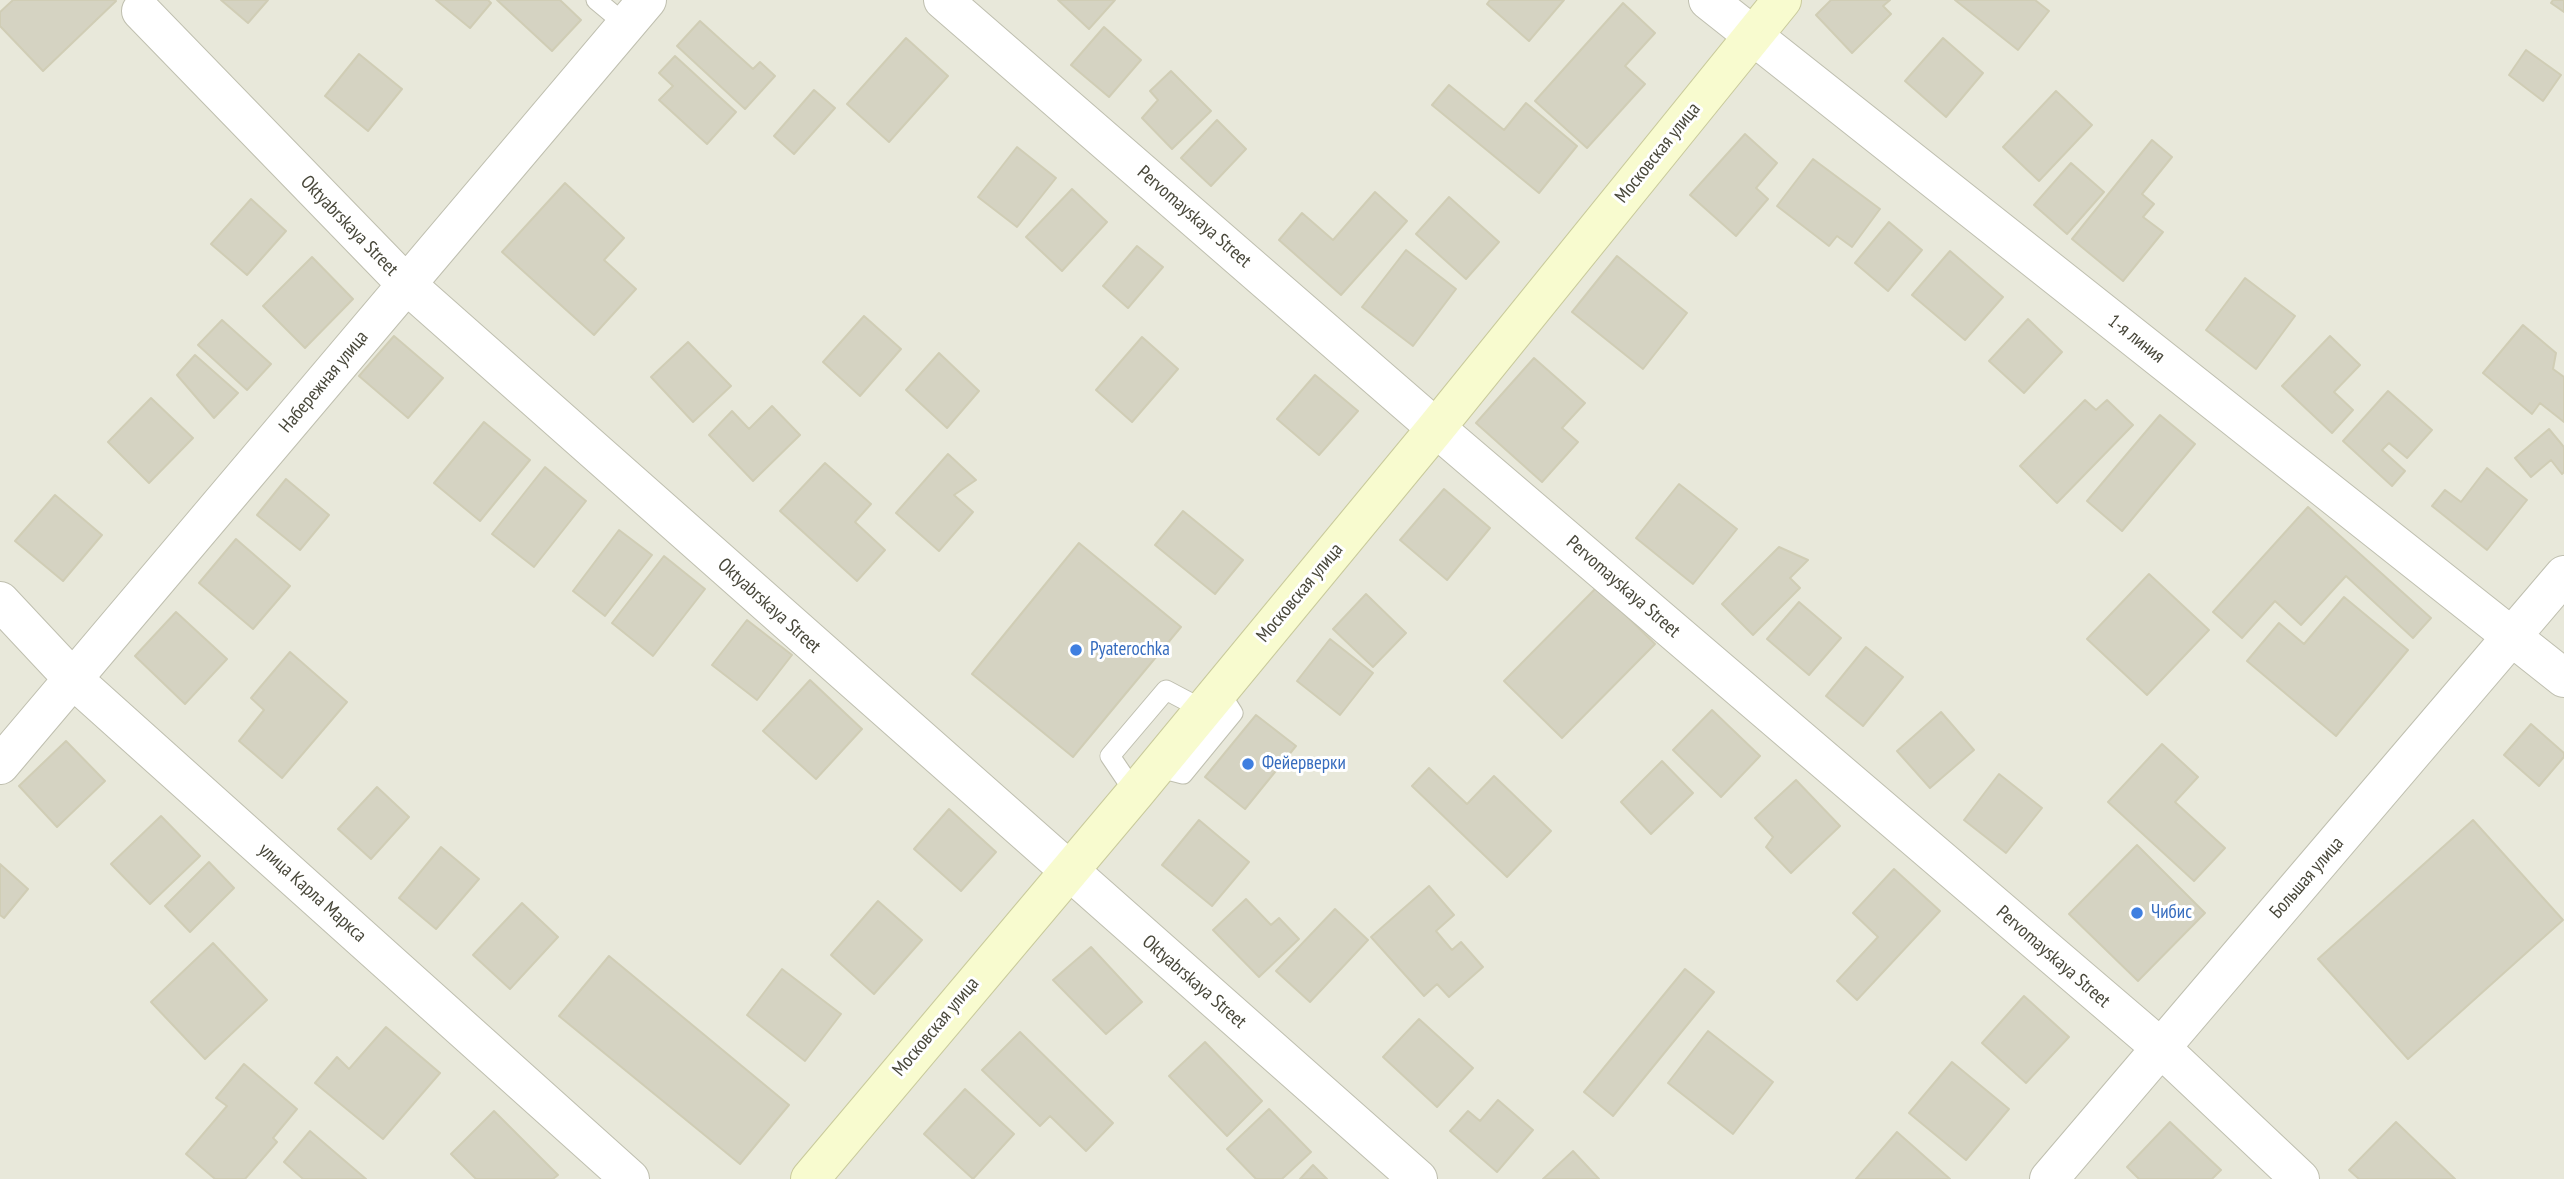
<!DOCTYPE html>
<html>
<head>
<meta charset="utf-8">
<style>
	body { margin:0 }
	canvas { display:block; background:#f4f4ec }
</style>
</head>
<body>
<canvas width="2564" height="1179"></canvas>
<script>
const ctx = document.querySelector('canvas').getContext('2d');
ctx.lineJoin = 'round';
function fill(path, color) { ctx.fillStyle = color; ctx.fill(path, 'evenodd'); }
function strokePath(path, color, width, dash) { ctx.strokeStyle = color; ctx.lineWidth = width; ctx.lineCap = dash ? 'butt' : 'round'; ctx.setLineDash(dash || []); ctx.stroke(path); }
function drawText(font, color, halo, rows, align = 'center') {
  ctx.font = font + ' "PT Sans Narrow",sans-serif'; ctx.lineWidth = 6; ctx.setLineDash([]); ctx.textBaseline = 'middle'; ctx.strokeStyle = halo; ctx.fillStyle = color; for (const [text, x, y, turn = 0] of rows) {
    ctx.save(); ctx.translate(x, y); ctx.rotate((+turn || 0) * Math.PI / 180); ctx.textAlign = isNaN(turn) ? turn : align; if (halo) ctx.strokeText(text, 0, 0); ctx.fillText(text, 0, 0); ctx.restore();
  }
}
fill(new Path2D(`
	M0 0H2564V1179H0Z`), '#e8e8da');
const building = new Path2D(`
	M13 0H115L116 1 43 71 0 26V12Z
	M221 0H268L248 23Z
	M436 0H488L491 3 470 28Z
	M497 0H560L581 20 552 51Z
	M1058 0H1115L1089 29Z
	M1490 0H1564L1529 41 1487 4Z
	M1831 0H1890L1883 6 1891 14 1852 53 1816 15Z
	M1955 0H2035L2049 11 2018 50Z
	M2553 0H2564V12L2551 3Z
	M1623 3 1655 33 1625 66 1645 84 1587 148 1535 101Z
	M700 21 753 69 760 62 775 76 745 109 677 46Z
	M1104 27 1141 60 1109 97 1071 65Z
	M906 38 948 76 889 142 847 104Z
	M1943 38 1983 73 1946 117 1905 81Z
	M2526 50 2561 75 2543 101 2509 75Z
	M359 54 402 89 368 131 325 96Z
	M675 56 736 112 707 144 659 100 673 86 659 73Z
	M1171 71 1211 111 1172 149 1142 118 1158 100 1150 91Z
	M1449 85 1504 130 1526 103 1577 146 1539 193 1432 105Z
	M814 90 835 108 794 154 774 136Z
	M2056 91 2092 125 2039 181 2003 147Z
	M1217 120 1246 149 1211 186 1181 158Z
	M1745 134 1777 163 1756 188 1768 199 1736 236 1690 195Z
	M2152 140 2172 157 2142 194 2154 204 2143 217 2163 232 2123 281 2072 239Z
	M1017 147 1056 178 1017 227 978 197Z
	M1813 159 1880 209 1852 247 1837 236 1829 246 1777 206Z
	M2071 163 2104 192 2067 234 2034 205Z
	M565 183 624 238 604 260 636 289 594 335 502 252Z
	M1072 189 1107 222 1062 271 1026 237Z
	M1375 192 1407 221 1341 295 1279 240 1302 213 1333 240Z
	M1449 197 1499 242 1466 279 1416 234Z
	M251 199 286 231 247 275 211 244Z
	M1889 222 1922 250 1888 291 1855 263Z
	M1137 246 1163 267 1128 308 1103 286Z
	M1406 250 1456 289 1413 346 1362 307Z
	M1950 251 2003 297 1965 340 1912 295Z
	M1617 256 1687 313 1643 369 1572 312Z
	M312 257 353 299 305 348 263 306Z
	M2245 278 2295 316 2256 369 2206 330Z
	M864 316 901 349 860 396 823 362Z
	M2028 319 2062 352 2024 393 1989 361Z
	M222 320 271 364 247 390 198 345Z
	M2523 325 2556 353 2553 369 2564 377V422L2540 403 2532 414 2483 373Z
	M394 336 443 378 408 418 359 376Z
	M2330 336 2360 365 2334 392 2353 410 2332 433 2282 386Z
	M1142 337 1178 369 1132 422 1096 390Z
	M688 342 731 386 693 422 651 377Z
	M939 353 979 391 947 428 906 390Z
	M195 355 238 393 214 418 177 375Z
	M1534 358 1585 403 1562 428 1578 442 1542 482 1476 423Z
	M1315 375 1358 411 1319 455 1277 419Z
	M2388 391 2432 430 2407 458 2389 443 2382 450 2405 471 2392 486 2343 441Z
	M151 398 193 438 149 483 108 442Z
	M2085 400 2096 410 2107 400 2133 425 2057 503 2020 466Z
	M772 406 800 435 753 481 709 435 732 411 749 429Z
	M2160 415 2195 444 2122 531 2087 501Z
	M484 422 530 460 480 521 434 483Z
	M2549 429 2564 447V472L2562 474 2551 460 2531 477 2515 458Z
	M948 454 976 480 954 495 973 512 939 551 896 513Z
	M825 463 871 504 855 522 885 550 857 581 780 511Z
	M545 467 586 501 534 567 492 534Z
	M2487 468 2527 500 2487 550 2432 506 2445 490 2461 502Z
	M286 479 329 515 300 550 257 515Z
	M1679 484 1737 529 1693 584 1636 538Z
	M1444 489 1490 528 1447 580 1400 540Z
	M55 495 102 535 63 581 15 541Z
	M2308 507 2431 618 2413 638 2346 576 2301 625 2275 601 2242 638 2213 612Z
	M1183 511 1243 560 1215 594 1155 545Z
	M619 530 652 555 605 616 573 591Z
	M236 539 290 586 253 629 199 583Z
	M1079 543 1181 627 1073 757 972 674Z
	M1779 547 1808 560 1790 578 1800 588 1753 635 1722 604Z
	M664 556 705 589 653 656 612 623Z
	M2149 574 2209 630 2147 695 2087 639Z
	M1597 587 1655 644 1562 738 1504 681Z
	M1366 594 1406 633 1373 667 1333 629Z
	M2344 597 2408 650 2336 736 2247 661 2279 623 2304 644Z
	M1799 602 1841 638 1809 675 1767 639Z
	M176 612 227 659 185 704 135 656Z
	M747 620 792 655 757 700 712 665Z
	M1330 639 1373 673 1340 715 1297 681Z
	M1866 647 1903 677 1863 726 1826 696Z
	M290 652 347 702 282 778 239 741 264 710 251 698Z
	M810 680 862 729 816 779 763 731Z
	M1712 710 1760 756 1721 797 1673 750Z
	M1941 712 1974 750 1930 788 1897 751Z
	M1256 715 1296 746 1245 809 1205 777Z
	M2531 724 2564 753V757L2539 786 2504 755Z
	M66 741 105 781 57 827 19 786Z
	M2162 744 2198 777 2175 802 2225 848 2194 881 2108 802Z
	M1662 761 1693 793 1651 834 1621 802Z
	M1429 768 1467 804 1494 776 1551 831 1507 877 1412 786Z
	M1999 774 2042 808 2006 853 1964 820Z
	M1796 780 1840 826 1791 873 1766 847 1773 837 1755 818Z
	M377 787 409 817 371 859 338 829Z
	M949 809 996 852 961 891 914 849Z
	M161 816 200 856 150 904 111 864Z
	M1199 820 1249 862 1212 906 1162 865Z
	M2473 820 2563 920 2408 1059 2318 959Z
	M2137 845 2205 913 2138 981 2069 914Z
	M441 847 479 879 436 929 399 898Z
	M209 862 234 888 190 932 165 906Z
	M0 864 28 889 4 918 0 915Z
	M1894 869 1940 911 1857 1000 1837 981 1878 937 1853 913Z
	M1429 886 1454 915 1436 931 1452 950 1461 942 1483 967 1449 997 1437 984 1424 996 1371 937Z
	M1246 899 1271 925 1279 918 1299 939 1259 977 1213 930Z
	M878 901 922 940 874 994 831 955Z
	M522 903 558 937 510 989 473 955Z
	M1335 909 1368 940 1310 1002 1276 971Z
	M213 943 267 1000 205 1059 151 1002Z
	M1091 947 1142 1002 1106 1034 1053 980Z
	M609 956 789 1105 740 1164 559 1016Z
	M782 969 841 1014 805 1061 747 1015Z
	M1685 969 1714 992 1613 1116 1584 1092Z
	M2024 996 2069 1037 2026 1083 1982 1043Z
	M1419 1019 1473 1068 1437 1107 1383 1057Z
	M386 1027 440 1073 383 1139 315 1083 337 1057 349 1069Z
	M1708 1031 1773 1082 1733 1134 1668 1083Z
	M1020 1032 1113 1123 1086 1151 1050 1116 1040 1126 982 1070Z
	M1205 1042 1262 1101 1227 1136 1169 1076Z
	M1952 1062 2009 1109 1966 1160 1909 1113Z
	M244 1064 297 1109 273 1138 277 1142 245 1179H215L186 1154 227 1106 216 1098Z
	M965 1089 1014 1134 973 1179 924 1134Z
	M1498 1100 1533 1130 1497 1172 1450 1131 1468 1111 1480 1121Z
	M1269 1109 1311 1152 1282 1179H1256L1227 1149Z
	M494 1111 558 1175 553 1179H476L451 1154Z
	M2170 1122 2221 1170 2212 1179H2139L2127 1167Z
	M2396 1122 2455 1179H2359L2349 1170Z
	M310 1131 366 1179H303L284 1162Z
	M1897 1132 1950 1179H1856Z
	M1573 1151 1599 1179H1543Z
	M1313 1165 1327 1179H1300Z`);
fill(building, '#d5d3c2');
strokePath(building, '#d0cdb5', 2);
const lane = new Path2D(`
	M596 0 626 25
	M1156 767 1183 774 1233 713 1219 691
	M1135 793 1110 756 1166 690 1202 709`);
const street = new Path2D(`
	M943 0 1436 428 2161 1048 2300 1179
	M1708 0 2564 678
	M141 11 406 284 1418 1179
	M0 601 74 680 630 1179
	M0 765 647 0
	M2049 1179 2564 575`);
const secondary = new Path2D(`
	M810 1179 1135 793 1436 428 1782 0`);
strokePath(lane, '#bfbfaf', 21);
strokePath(street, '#bfbfaf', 40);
strokePath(secondary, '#c9ca9b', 40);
strokePath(lane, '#fff', 19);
strokePath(street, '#fff', 38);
strokePath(secondary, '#f8fbcf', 38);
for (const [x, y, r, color] of [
	[1076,650,7,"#3f7fe0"],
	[1248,764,7,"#3f7fe0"],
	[2137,913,7,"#3f7fe0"]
]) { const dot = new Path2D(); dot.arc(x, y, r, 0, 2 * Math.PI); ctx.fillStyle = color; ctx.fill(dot); strokePath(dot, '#fff', 2.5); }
drawText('19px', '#48473a', '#fff', [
	["Московская улица",1658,153,-51],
	["Pervomayskaya Street",1194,217,41],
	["Oktyabrskaya Street",349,226,46],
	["1-я линия",2136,339,38],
	["Набережная улица",324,382,-50],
	["Pervomayskaya Street",1623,587,41],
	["Московская улица",1300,593,-50],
	["Oktyabrskaya Street",769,606,42],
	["Большая улица",2307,878,-49],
	["улица Карла Маркса",312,893,42],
	["Pervomayskaya Street",2053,957,41],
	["Oktyabrskaya Street",1194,982,41],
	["Московская улица",936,1027,-50]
]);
drawText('19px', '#366cbe', '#fff', [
	["Pyaterochka",1090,650],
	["Фейерверки",1262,764],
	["Чибис",2151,913]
], 'left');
</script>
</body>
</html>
